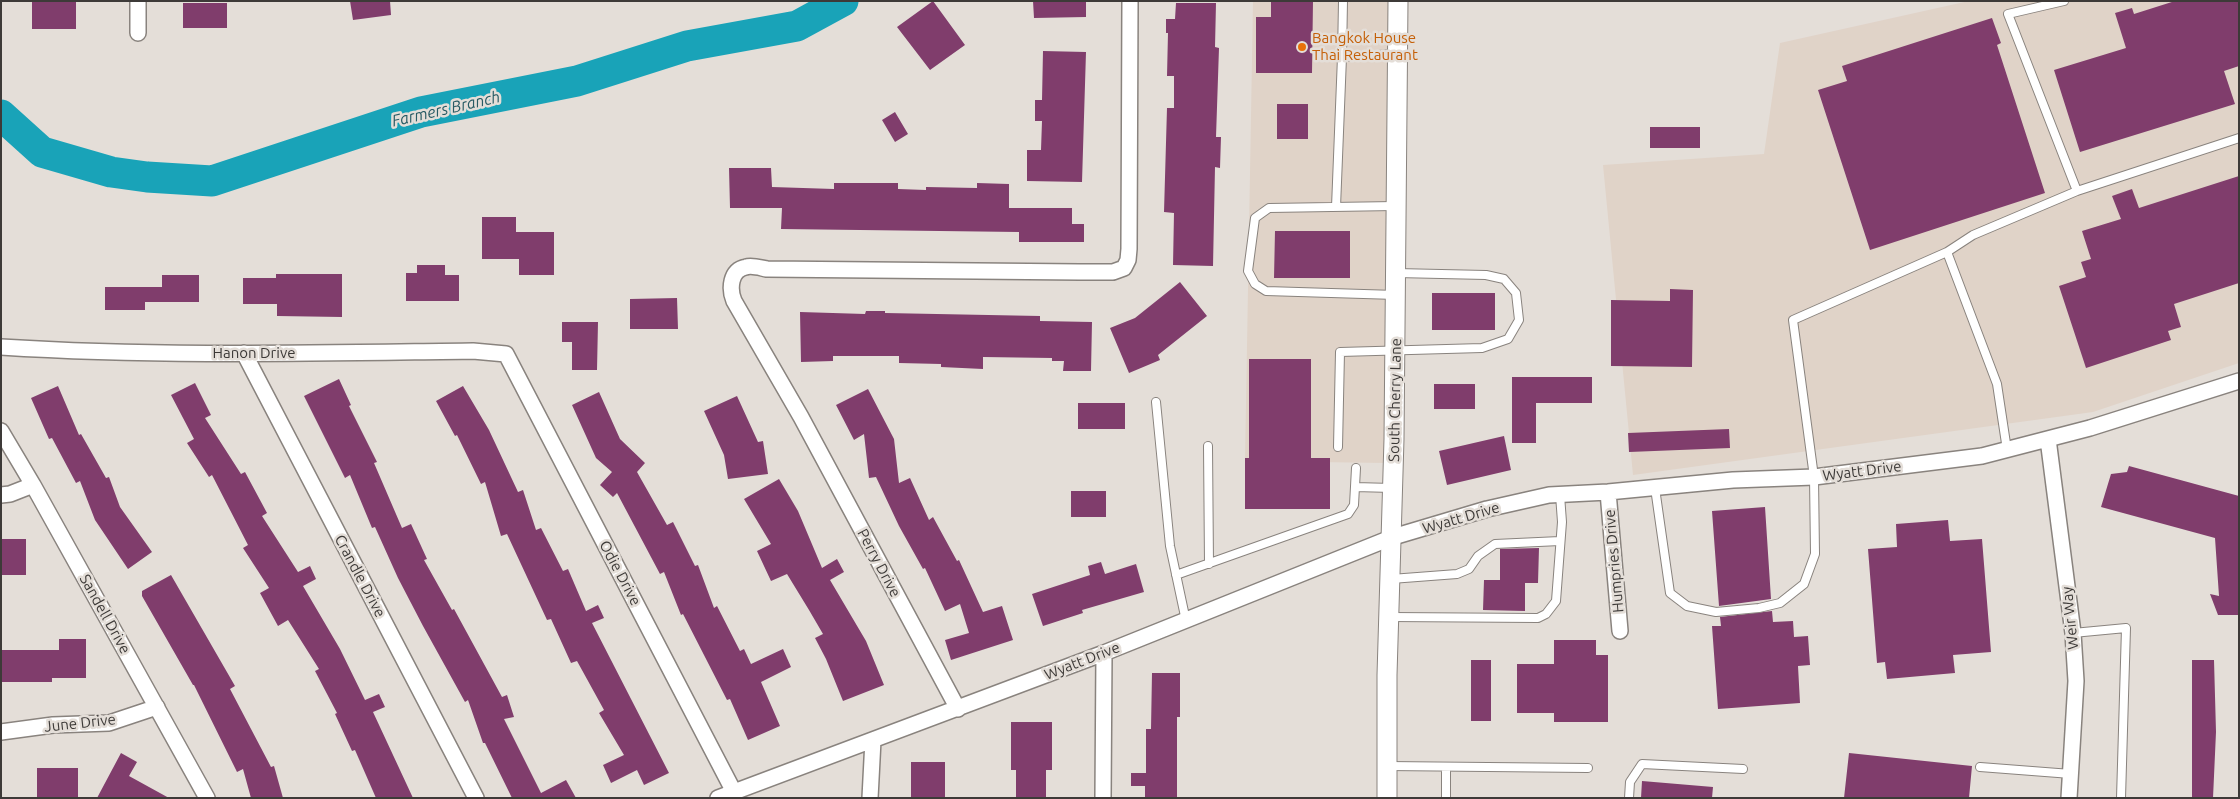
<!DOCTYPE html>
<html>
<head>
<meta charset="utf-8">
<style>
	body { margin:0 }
	#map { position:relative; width:2240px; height:799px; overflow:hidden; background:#e4ded8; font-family:Ubuntu,sans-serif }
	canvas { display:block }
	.frame { position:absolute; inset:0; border:2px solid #3d3a38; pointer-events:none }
</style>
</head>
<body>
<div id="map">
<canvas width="2240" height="799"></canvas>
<div class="frame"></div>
</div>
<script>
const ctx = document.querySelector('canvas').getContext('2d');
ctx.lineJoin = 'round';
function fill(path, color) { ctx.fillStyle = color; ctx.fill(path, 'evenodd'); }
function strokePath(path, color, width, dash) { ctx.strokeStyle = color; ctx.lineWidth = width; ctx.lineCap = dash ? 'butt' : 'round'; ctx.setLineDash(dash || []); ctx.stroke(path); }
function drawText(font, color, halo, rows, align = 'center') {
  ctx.font = font + ' Ubuntu,sans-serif'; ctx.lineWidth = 5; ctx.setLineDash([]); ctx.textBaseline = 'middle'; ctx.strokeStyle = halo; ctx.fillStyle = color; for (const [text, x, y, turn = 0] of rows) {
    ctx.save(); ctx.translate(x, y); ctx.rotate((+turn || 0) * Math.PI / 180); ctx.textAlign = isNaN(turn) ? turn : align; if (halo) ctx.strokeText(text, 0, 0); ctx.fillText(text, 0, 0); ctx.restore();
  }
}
fill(new Path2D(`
	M1253 1H1389L1386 463 1245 461Z
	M1969 1H2239V363L2093 412 1633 475 1603 165 1764 154 1780 43Z`), '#e0d3c8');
strokePath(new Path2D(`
	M1 115 42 152 111 172 147 177 212 181 421 112 577 81 687 46 797 26 843 1`), '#19a3b8', 31);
fill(new Path2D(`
	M32 1H76V29H32Z
	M350 1H390L391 15 353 20Z
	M933 1 965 45 930 70 897 27Z
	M1033 1H1086V17L1034 18Z
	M1271 1H1313L1312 73H1256V17H1271Z
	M2175 1H2239V66L2224 71 2235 104 2080 152 2054 70 2126 48 2115 13 2132 8 2134 14Z
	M183 3H227V28H183Z
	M1176 3H1216L1215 47 1219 48 1216 137H1221L1220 168 1215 167 1213 266 1173 265 1174 213 1164 212 1167 108H1174V76H1167L1168 33H1166V19H1175Z
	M1992 18 2001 43 1997 45 2045 193 1870 250 1818 90 1847 81 1842 66Z
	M1043 51 1086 52 1082 182 1027 181V150H1041L1042 121H1035V100H1042Z
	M1277 104H1308V139H1277Z
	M895 112 908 134 895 142 882 120Z
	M1650 127H1700V148H1650Z
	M729 168H771L772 187 834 189V183H898V189L926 190V187L977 188V183L1009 184V208H1072V224H1084V242H1019V232L781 229 782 208H730Z
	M2239 176V283L2174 304 2181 327 2168 331 2171 340 2086 368 2059 286 2086 277 2081 262 2091 259 2082 231 2121 219 2112 196 2132 189 2139 208Z
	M482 217H516V232H554V275H519V259H482Z
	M1275 231H1350V278H1274Z
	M417 265H445V275H459V301H406V273H417Z
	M276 274H342V317L277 316V304H243V278H276Z
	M162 275H199V302H145V310H105V287H162Z
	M1180 282 1207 316 1158 355 1160 360 1129 373 1110 328 1135 318Z
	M1670 289 1693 290 1692 367 1611 366V300L1670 301Z
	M1432 293H1495V330H1432Z
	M677 298 678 329H630V299Z
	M866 311H885V313L1040 316V321L1092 322 1091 371H1063L1064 361H1052V358L983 357V369L941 367V364L899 363V356H833V361L801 362 800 312 865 314Z
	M562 322H598L597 370H572V342H562Z
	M1249 359H1311V458H1330V509H1245V458H1249Z
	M1512 377H1592V403H1536V443H1512Z
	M339 379 351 405 349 406 377 462 374 463 402 528 411 524 427 559 424 560 452 610 454 609 502 697 507 695 514 717 504 719 541 793 566 780 576 798H512L485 743H483L468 700 465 702 423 626 398 578 375 527 372 528 350 475 345 478 304 396Z
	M195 383 211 415 205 418 241 474 245 472 267 513 262 516 298 572 310 566 316 579 303 586 340 649 365 700 379 694 385 707 373 712 413 798H376L355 750 352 751 335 714 337 713 315 671 319 669 288 620 278 626 260 593 269 588 243 548 248 545 212 475 209 477 187 443 194 439 171 395Z
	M1434 384H1475V409H1434Z
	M58 386 79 435 81 434 106 478 109 477 120 507 152 552 128 569 95 520 80 481 76 483 52 438 49 439 31 398Z
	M463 386 489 430 518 492 523 490 536 530 541 528 563 571 568 569 586 611 598 605 604 618 592 623 669 773 644 785 637 770 611 783 603 765 624 755 599 713 604 710 577 661 571 663 551 619 547 620 507 534 501 536 485 482 481 484 457 435 455 436 436 401Z
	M868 389 894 439 899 483 910 478 929 520 933 517 957 561 959 560 983 612 1002 606 1013 640 951 660 945 640 969 633 960 604 945 611 925 568 923 569 899 526 876 477 869 478 864 434 854 440 836 405Z
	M599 392 620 439 645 463 637 472 667 525 673 522 695 566 698 565 714 608 717 606 740 651 744 649 751 664 783 649 791 667 761 682 780 726 748 740 730 699 727 700 683 614 681 615 664 572 660 574 617 493 613 497 600 485 612 472 596 458 572 405Z
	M737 396 758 442 763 441 768 474 728 479 724 455 704 411Z
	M1078 403H1125V429H1078Z
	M1729 429 1730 448 1629 452 1628 433Z
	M1504 436 1511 470 1447 485 1439 451Z
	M2129 466 2239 496V615H2218L2210 594 2219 596 2215 538 2101 507 2111 474 2127 472Z
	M779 479 798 511 822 568 837 559 844 572 830 580 866 641 884 685 843 701 826 659 815 638 823 634 809 610 787 574 771 581 757 551 771 544 744 499Z
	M1071 491H1106V517H1071Z
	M1765 507 1771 599 1719 606 1712 511Z
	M1948 520 1950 541 1982 539 1991 652 1953 655 1955 673 1887 679 1885 662 1877 663 1868 549 1897 547 1896 524Z
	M1 539H26V575H1Z
	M1539 548 1538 583H1525V611L1483 610 1484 580H1500V549Z
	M1101 562 1105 574 1136 564 1144 592 1082 610 1083 613 1043 626 1032 594 1090 575 1088 566Z
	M171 575 235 686 230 689 271 767 274 766 283 798H251L243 769 237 772 194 685H193L142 596V591Z
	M1772 611 1773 622 1793 621 1794 637 1808 636 1810 665 1798 666 1800 703 1718 709 1712 626H1721L1720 617Z
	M59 639H86V678H52V682H1V650H59Z
	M1554 640H1596V655H1608V722H1554V713H1517V664H1554Z
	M1471 660H1491V721H1471Z
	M2192 660H2214L2216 732 2213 798H2192Z
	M1152 673H1180V717H1177V798H1145V786H1131V773H1146V729H1151Z
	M1011 722H1052V770H1046V798H1016V770H1011Z
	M121 753 137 762 129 776 169 798H97Z
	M1849 753 1972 766 1969 798H1844Z
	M911 762H945V798H911Z
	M37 768H78V798H37Z
	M1642 781 1713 787 1712 798H1641Z`), '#803d6c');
const service = new Path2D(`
	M1343 1 1342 57 1397 54
	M2064 1 2008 14 2077 191
	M1395 206 1269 208 1255 218 1248 271 1255 284 1266 291 1396 295
	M1336 207 1342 57
	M1947 252 1973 235 2077 191 2239 138
	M1156 402 1170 546 1186 621
	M1208 446 1209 564
	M1338 447 1340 352 1482 348 1508 339 1519 320 1516 293 1504 279 1486 275 1396 273
	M1355 487 1392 488
	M1655 488 1670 593 1687 606 1716 612 1759 608 1780 603 1804 584 1815 554 1814 477 1793 320 1947 252 1997 384 2007 450
	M1176 575 1348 514 1354 505 1356 468
	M1391 579 1457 574 1469 569 1478 556 1495 544 1560 541
	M1390 617 1538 618 1546 614 1556 601 1562 522 1560 495
	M2073 633 2126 628 2121 798
	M1387 766 1588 768
	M1980 767 2071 774
	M1446 798V767
	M1629 798 1630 782 1642 764 1743 769`);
const minor = new Path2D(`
	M138 33V1
	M1 347C158 357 316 353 473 351L506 354 734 792
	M244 353 476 798
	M1 431 33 485 207 798
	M2048 439 2073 633 2076 681 2069 798
	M1608 492 1620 631
	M1 495 10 494 33 485
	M958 709 801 417 734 301C729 289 730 270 746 267 752 265 761 268 767 269L1080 272H1113L1124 268 1128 260 1129 249 1130 1
	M1 732 53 725 109 723 157 707
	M718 798 1104 653 1393 537 1487 509 1549 495 1608 492 1733 480 1814 477 1982 456 2090 428 2239 381
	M870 798 873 740
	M1103 798 1104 653`);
const tertiary = new Path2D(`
	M1387 798V675L1394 439 1398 1`);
strokePath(service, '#89837e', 10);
strokePath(minor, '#89837e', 18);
strokePath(tertiary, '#89837e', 21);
strokePath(service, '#fff', 8);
strokePath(minor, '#fff', 15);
strokePath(tertiary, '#fff', 19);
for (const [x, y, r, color] of [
	[1302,47,5,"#e8710a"]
]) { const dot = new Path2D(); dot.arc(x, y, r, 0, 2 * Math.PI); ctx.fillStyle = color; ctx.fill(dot); strokePath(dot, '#e4ded8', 2); }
drawText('15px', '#c56008', '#e4ded8', [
	["Bangkok House",1312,38],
	["Thai Restaurant",1312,55]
], 'left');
drawText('15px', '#3d3a38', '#e4ded8', [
	["Hanon Drive",254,353],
	["South Cherry Lane",1395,400,-89],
	["Wyatt Drive",1862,471,-7],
	["Wyatt Drive",1461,518,-16],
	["Humpries Drive",1614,561,-95],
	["Perry Drive",879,563,62],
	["Odie Drive",620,573,62],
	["Crandle Drive",360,576,62],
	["Sandell Drive",105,614,61],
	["Weir Way",2070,618,-96],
	["Wyatt Drive",1082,661,-21],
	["June Drive",80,723,-6]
]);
drawText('italic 16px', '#285b64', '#e4ded8', [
	["Farmers Branch",446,109,-13]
]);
</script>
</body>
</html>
